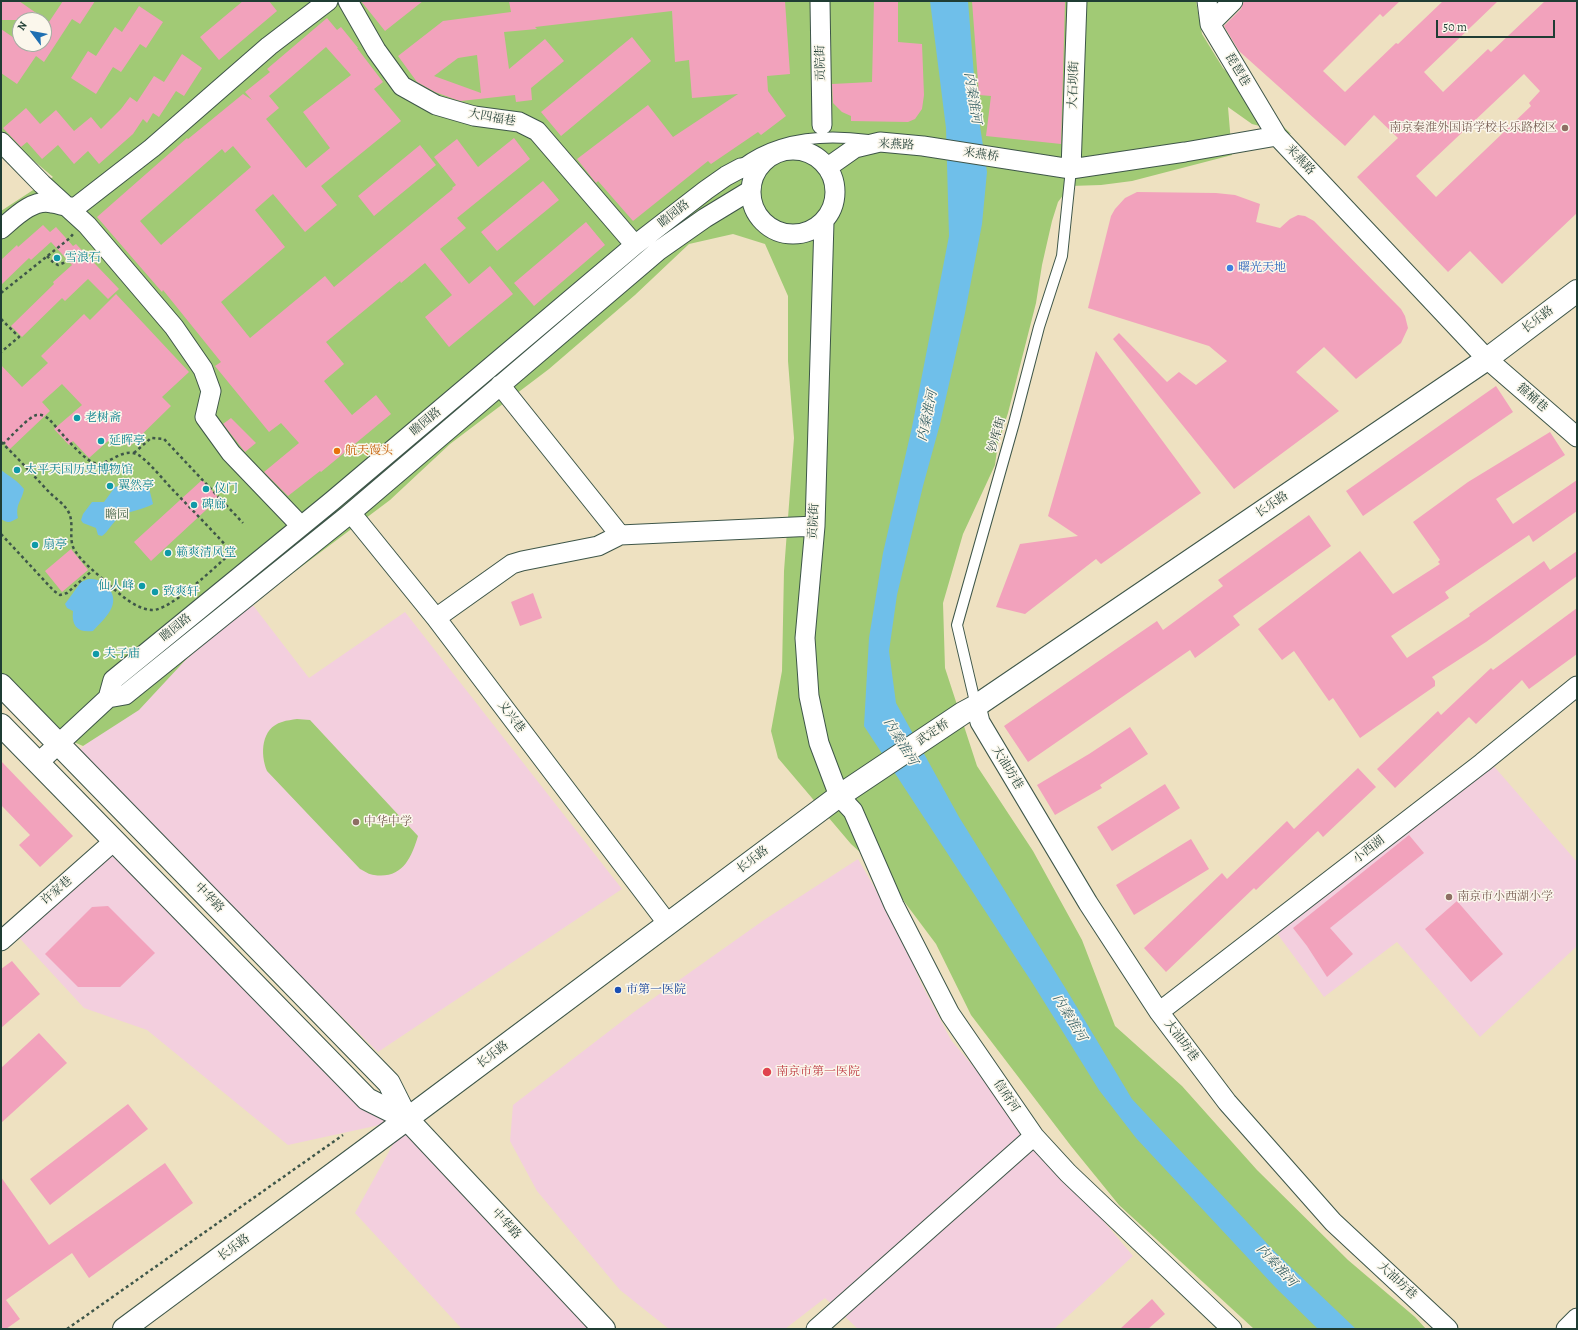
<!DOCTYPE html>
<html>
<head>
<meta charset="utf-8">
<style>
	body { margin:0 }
	#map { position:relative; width:1578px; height:1330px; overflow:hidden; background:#eee1c1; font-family:Alegreya,serif }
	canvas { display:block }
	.frame { position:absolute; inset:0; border:2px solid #1f3d34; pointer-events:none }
	.north { position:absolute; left:12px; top:12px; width:40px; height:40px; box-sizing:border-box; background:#fbf7ec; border:1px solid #a3ada2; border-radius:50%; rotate:302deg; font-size:11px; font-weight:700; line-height:16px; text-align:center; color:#1f3d34 }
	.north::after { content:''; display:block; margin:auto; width:14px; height:18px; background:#1f6fb2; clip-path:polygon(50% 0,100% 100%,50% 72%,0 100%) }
	.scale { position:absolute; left:1436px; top:20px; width:119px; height:18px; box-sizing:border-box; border:2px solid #1f3d34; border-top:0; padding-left:5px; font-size:12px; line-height:14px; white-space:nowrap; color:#1f3d34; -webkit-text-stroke:3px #fbf7ec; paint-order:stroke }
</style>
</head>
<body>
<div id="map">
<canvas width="1578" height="1330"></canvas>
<div class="frame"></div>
<div class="north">N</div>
<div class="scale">50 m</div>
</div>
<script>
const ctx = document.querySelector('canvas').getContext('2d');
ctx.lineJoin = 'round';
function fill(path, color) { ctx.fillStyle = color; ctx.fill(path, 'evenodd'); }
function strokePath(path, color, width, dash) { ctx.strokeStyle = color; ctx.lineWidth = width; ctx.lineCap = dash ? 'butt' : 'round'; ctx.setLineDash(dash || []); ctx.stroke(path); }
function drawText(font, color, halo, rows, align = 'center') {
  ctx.font = font + ' Alegreya,"Noto Serif SC",serif'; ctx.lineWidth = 3; ctx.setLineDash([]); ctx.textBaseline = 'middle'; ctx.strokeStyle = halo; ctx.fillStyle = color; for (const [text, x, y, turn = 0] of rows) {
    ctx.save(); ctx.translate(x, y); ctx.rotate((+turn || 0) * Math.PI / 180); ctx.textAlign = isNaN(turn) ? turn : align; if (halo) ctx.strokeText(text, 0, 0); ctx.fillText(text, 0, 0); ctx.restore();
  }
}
fill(new Path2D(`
	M252 604 309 678 405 612 622 889 378 1052 73 755Z
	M1492 764 1577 862V946L1480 1037 1397 942 1324 997 1276 932Z
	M114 841 367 1099 407 1119 604 1329H462L355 1213 407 1119 288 1145 147 1030 84 1008 13 931Z
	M858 859 900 932 921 983 951 1040 1133 1256 1054 1329H858L825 1298 785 1329H669L620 1290 537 1191 510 1141 513 1105 634 1012 764 920Z`), '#f3cfde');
fill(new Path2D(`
	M1 1H1196L1202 34 1223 68 1291 134 1252 124 1228 107 1232 155 1132 181 1101 185 1070 186 1058 202 1052 221 1042 265 1036 303 1008 413 998 443 995 465 963 534 943 603 945 668 977 766 1033 851 1082 940 1115 1026 1182 1086 1257 1170 1348 1260 1415 1317 1426 1329H1254L1119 1205 1071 1146 971 1015 936 944 882 872 851 844 778 758 771 731 782 671 784 571 794 438 788 361V296L765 244 733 234 689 244 635 295 549 369 450 444 390 500 205 639 139 710 83 746 35 725 1 697V211L53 177 1 133ZM20 20H44V44H20Z
	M297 719 310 720 418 836C411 859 402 879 374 875 370 875 364 871 360 869L267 771C260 754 261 728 282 722 287 720 292 720 297 719Z`), '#a1ca75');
fill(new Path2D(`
	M930 1H968L976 100 987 172 982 224 965 313 940 424 923 486 897 595 889 651 896 703 959 817 1069 994 1132 1099 1275 1252 1356 1329H1318L1276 1288 1136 1138 1099 1090 1033 984 864 726 869 638 883 553 912 427 949 236 946 128Z
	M1 470C9 476 18 481 24 489 22 501 15 504 18 518 11 522 8 524 1 519Z
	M142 480 149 488 153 504C143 510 130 510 120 517 112 522 109 531 102 536L98 535 96 528 83 523 81 520 83 514 92 502H104L115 487Z
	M88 579C97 579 102 580 108 587 122 604 105 618 93 631 79 633 71 627 73 611L67 608 65 604 81 582Z`), '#6fbfea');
fill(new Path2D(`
	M1 1H19L49 22 63 1H95L80 24 72 19 44 62 36 56 17 84 1 73V29L20 42V44H44V20H1Z
	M243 1H269L277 11 219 60 200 37Z
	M361 1H423L385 31Z
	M509 1H785L790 74 767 76 768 91 786 116 761 135 758 132 711 164 708 161 633 221 598 181 596 183 577 159 648 105 673 137 738 94 692 98 689 60 675 62 672 11 535 27 537 29 504 32 509 69 545 39 564 61 531 88 532 100 516 102 515 95 461 101 457 100 435 92 417 82 398 56 443 21 511 12ZM477 55 481 93 434 76 458 58Z
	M874 1H898V42L922 44 924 95 922 109 915 119 908 122 851 121V116L842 112 833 103 832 84 872 82Z
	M972 1H1065L1061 144 986 136 991 96 979 95Z
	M1244 1H1400L1383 17 1380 14 1323 71 1345 92 1396 43 1398 44 1443 1H1498L1424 72 1443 92 1488 49 1491 52 1545 1H1577V213L1502 284 1470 251 1448 272 1357 177 1398 138 1374 115 1345 146 1239 51 1224 26 1241 9ZM1524 74 1540 91 1529 103 1531 106 1436 197 1416 176Z
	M139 6 163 22 146 48 140 44 121 72 113 67 96 94 71 78 88 51 96 56 115 27 122 32Z
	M327 18 337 30 341 27 358 48H357L383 82 374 89 401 121 321 186 337 205 305 232 273 194 255 210 285 247 221 302 250 338 325 276 334 287 453 189 452 188 456 185 434 157 457 139 478 167 514 138 530 159 457 218 466 228 440 249 469 284 490 266 513 294 449 347 425 317 452 295 425 263 401 283 400 281 326 342 344 364 324 381 352 415 376 395 391 414 321 472 320 471 288 496 264 472 299 443 281 423 269 432 215 366 221 362 163 290 162 292 97 217 187 138 188 139 243 94 252 100 245 92 270 72 267 69ZM326 47 351 75 303 112 330 148 306 168 266 119 279 108 269 96ZM233 146 251 167 161 245 140 221 222 149 225 153Z
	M632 37 651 61 561 136 541 112Z
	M182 54 202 68 184 96 176 91 159 117 153 113 147 123 143 119 133 134 99 164 88 151 74 164 58 145 42 159 27 142 21 147 3 128 26 108 40 124 56 110 74 131 91 117 101 129 121 109 130 97 137 102 154 76 164 82Z
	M420 145 436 165 374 216 358 196Z
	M543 181 559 200 497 251 481 232Z
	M1137 192 1216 193 1235 195 1260 204 1256 222 1280 228 1290 219 1298 215 1305 216 1314 221 1401 309 1405 316 1408 328 1401 343 1356 379 1324 347 1296 372 1339 411 1234 489 1113 339 1119 333 1167 382 1179 372 1196 385 1227 361 1209 346 1088 308 1111 216 1115 209 1125 198Z
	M586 222 605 245 534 306 514 283Z
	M43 225 50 232 56 227 73 246 76 244 119 289 108 299 88 279 65 301 62 298 22 337 11 326 54 284 53 282 72 265 51 242 31 260 29 258 1 285V260L17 245 18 247Z
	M116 294 189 372 162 397 171 406 129 447 117 433 89 458 73 441 69 445 54 429 82 405 62 384 42 402 50 411 10 449 1 440V365L22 387 48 363 41 356 84 314 90 320Z
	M1096 351 1201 493 1101 564 1096 559 1025 614 996 607 1020 544 1078 536 1048 516Z
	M1496 386 1513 412 1363 516 1346 491Z
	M231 418 256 443 245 452 223 424Z
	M1550 432 1565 455 1496 499 1513 524 1577 480V511L1533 542 1529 535 1445 592 1449 598 1391 636 1407 658 1470 616 1469 614 1544 561 1550 570 1577 551V576L1486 642 1432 677 1435 681V686L1360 738 1333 698 1329 701 1294 651 1282 660 1258 629 1360 551 1393 594 1440 564 1438 562 1440 560 1413 522 1468 482Z
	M202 480 219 498 151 561 134 542Z
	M1309 515 1331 546 1233 616 1240 625 1195 658 1190 650 1028 762 1004 726 1157 621 1163 630 1223 586 1218 580Z
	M71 549 88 570 62 592 45 571Z
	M533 593 542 618 520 626 511 602Z
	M1577 608V654L1529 689 1522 680 1476 724 1469 717 1395 788 1377 769 1438 711 1441 715 1491 668 1493 670Z
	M1130 727 1148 754 1100 785 1102 788 1055 815 1037 785 1089 754Z
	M1 761 73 836 40 867 19 845 30 835 1 805Z
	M1358 768 1376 787 1323 837 1318 831 1256 890 1254 888 1166 972 1144 948 1222 873 1227 879 1287 821 1294 829Z
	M1165 784 1180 808 1112 851 1097 827Z
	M1409 835 1424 853 1330 928 1353 954 1327 977 1307 946 1293 928Z
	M1191 839 1209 869 1134 915 1116 885Z
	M1457 901 1503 954 1471 982 1425 929Z
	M108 906 155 953 120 987H78L45 954 92 907Z
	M12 961 40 994 1 1028V969Z
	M39 1033 67 1063 1 1123V1068Z
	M128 1104 148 1129 50 1205 30 1179Z
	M165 1163 193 1203 89 1278 72 1253 6 1300 20 1319 6 1329H1V1177L49 1245Z
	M1152 1299 1165 1314 1148 1329H1120Z`), '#f2a2bc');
const lane = new Path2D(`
	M741 165C778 137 824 134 868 140
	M976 706 957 625 1014 423 1039 327 1062 256 1071 169`);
const street = new Path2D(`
	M348 1 376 50 402 86 436 105 474 116 519 122 537 131 635 245
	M820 1 822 125
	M1207 1 1210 24 1277 136
	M1210 24 1233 1
	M1 142 42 184 87 225 174 327 203 369 211 391 205 417 231 453 301 526
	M751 192a42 42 0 1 1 84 0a42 42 0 1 1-84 0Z
	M828 167 855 148 880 142 923 146 1071 169 1185 152 1277 136 1487 359 1577 437
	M1071 169 1077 1
	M824 222 815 526 805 638 809 696 819 743 839 796 853 811 894 905 950 1014 1034 1136 1068 1173 1232 1329
	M1 229C14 218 33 198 52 203 61 204 66 208 76 207L152 148 269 46 328 1
	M500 385 620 535
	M351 513 436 618 668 924
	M436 618 512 564 522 561 598 546 620 535 815 526
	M108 698 125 695 346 517 658 251 705 218 751 190
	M976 706 980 722 1088 903 1159 1012 1227 1102 1333 1222 1448 1329
	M38 763 108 698 113 680 332 501 635 245 706 190 726 176 741 168 760 166
	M1 941 114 841
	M1159 1012 1482 763 1577 686
	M816 1329 1034 1136
	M1566 1329 1577 1318`);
const secondary = new Path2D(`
	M1 685 389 1083 407 1119 604 1329
	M1 725 367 1099 407 1119
	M124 1329 407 1119 839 796 963 713 976 706 1487 359 1577 291`);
strokePath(lane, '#3e5649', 12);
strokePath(street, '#3e5649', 21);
strokePath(secondary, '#3e5649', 24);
strokePath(new Path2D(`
	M47 256 53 262 58 265 66 262 76 254
	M1 293 70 238 73 234
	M1 319 19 337 1 352
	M1 442C18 458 33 475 49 492 55 498 64 504 68 511 75 523 68 538 74 549 82 563 97 573 108 584 120 594 135 609 152 610 170 611 216 566 232 552
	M3 444C10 438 29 416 37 415 42 414 46 417 49 419 59 430 80 456 92 462 107 470 122 444 140 456 152 465 164 481 174 491 195 513 217 535 237 558
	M134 453 151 438 164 439 243 523
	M1 534 54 591 60 595 67 593 93 570
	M67 1329 343 1135`), '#3e5649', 2.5, [3, 3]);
strokePath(lane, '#fff', 10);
strokePath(street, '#fff', 19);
strokePath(secondary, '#fff', 22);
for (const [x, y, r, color] of [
	[1565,128,4,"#8d6e63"],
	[57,258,4,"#0f9aa8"],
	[1230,268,4,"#3f7fe0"],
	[77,418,4,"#0f9aa8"],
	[101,441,4,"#0f9aa8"],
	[337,451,4,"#e8710a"],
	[17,470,4,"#0f9aa8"],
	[110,486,4,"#0f9aa8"],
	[206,489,4,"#0f9aa8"],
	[194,505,4,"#0f9aa8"],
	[35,545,4,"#0f9aa8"],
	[168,553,4,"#0f9aa8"],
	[142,586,4,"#0f9aa8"],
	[155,592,4,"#0f9aa8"],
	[96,654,4,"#0f9aa8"],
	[356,822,4,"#8d6e63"],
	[1449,897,4,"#8d6e63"],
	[618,990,4,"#1a4fb4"],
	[767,1072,5,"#e0444e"]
]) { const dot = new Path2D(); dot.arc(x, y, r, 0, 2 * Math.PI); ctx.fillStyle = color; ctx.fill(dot); strokePath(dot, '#fbf7ec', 1.5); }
drawText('12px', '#1f3d34', '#fbf7ec', [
	["贡院街",821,63,-91],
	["琵琶巷",1237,70,59],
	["大石坝街",1074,85,-88],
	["大四福巷",492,118,10],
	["来燕路",896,145,2],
	["来燕桥",981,155,9],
	["来燕路",1300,160,47],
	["瞻园路",674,214,-38],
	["长乐路",1538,320,-37],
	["箍桶巷",1532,398,41],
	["瞻园路",426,422,-40],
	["钞库街",997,435,-74],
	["长乐路",1272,505,-34],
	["贡院街",814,521,-87],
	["瞻园路",176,628,-39],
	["义兴巷",511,717,53],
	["武定桥",933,733,-34],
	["大油坊巷",1007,768,59],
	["小西湖",1369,850,-38],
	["长乐路",753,860,-37],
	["许家巷",57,891,-41],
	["中华路",209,898,46],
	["大油坊巷",1181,1041,53],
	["长乐路",493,1055,-37],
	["信府河",1006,1096,56],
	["中华路",506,1224,47],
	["长乐路",234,1248,-36],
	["大油坊巷",1397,1281,43]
]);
drawText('12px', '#785e54', '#fbf7ec', [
	["南京秦淮外国语学校长乐路校区",1557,128,"right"],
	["中华中学",364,822],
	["南京市小西湖小学",1457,897]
], 'left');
drawText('12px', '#0d838f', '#fbf7ec', [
	["雪浪石",65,258],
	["老树斋",85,418],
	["延晖亭",109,441],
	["太平天国历史博物馆",25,470],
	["翼然亭",118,486],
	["仪门",214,489],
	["碑廊",202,505],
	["扇亭",43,545],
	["籁爽清风堂",176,553],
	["仙人峰",134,586,"right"],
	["致爽轩",163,592],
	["夫子庙",104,654]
], 'left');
drawText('12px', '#366cbe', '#fbf7ec', [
	["曙光天地",1238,268]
], 'left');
drawText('12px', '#c56008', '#fbf7ec', [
	["航天馒头",345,451]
], 'left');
drawText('12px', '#406044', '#fbf7ec', [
	["瞻园",117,515]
]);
drawText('12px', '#164399', '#fbf7ec', [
	["市第一医院",626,990]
], 'left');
drawText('12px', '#be3a42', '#fbf7ec', [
	["南京市第一医院",776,1072]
], 'left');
drawText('italic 13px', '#335e62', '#fbf7ec', [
	["内秦淮河",972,98,81],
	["内秦淮河",928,416,-78],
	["内秦淮河",900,742,59],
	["内秦淮河",1069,1018,59],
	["内秦淮河",1276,1266,47]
]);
</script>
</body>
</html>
